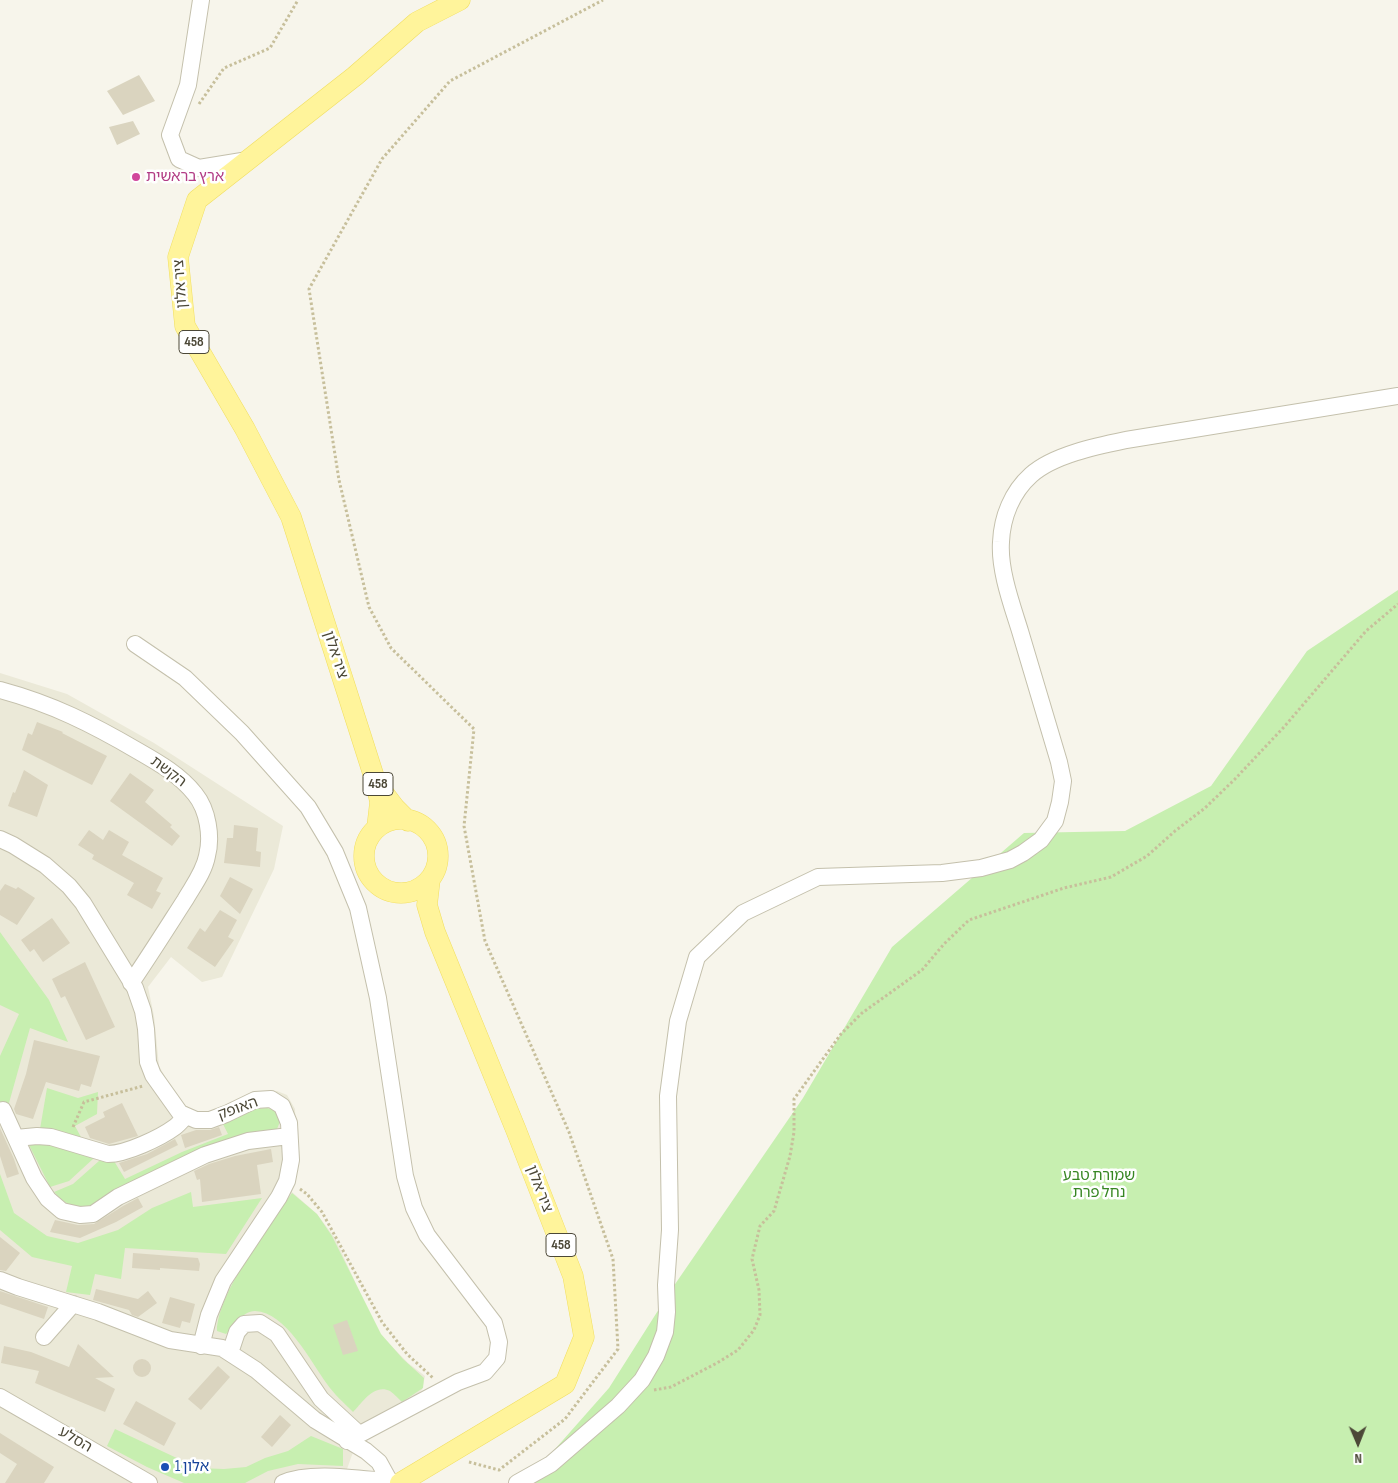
<!DOCTYPE html>
<html>
<head>
<meta charset="utf-8">
<style>
	body { margin:0 }
	#map { position:relative; width:1398px; height:1483px; overflow:hidden; background:#f7f5eb; font-family:"Sofia Sans Condensed",sans-serif }
	canvas { display:block }
	.north { position:absolute; left:1333px; top:1418px; width:50px; height:50px; -webkit-text-stroke:4px #fff; paint-order:stroke; rotate:179deg; font-size:14px; font-weight:700; line-height:20px; text-align:center; color:#4c4837 }
	.north::after { content:''; display:block; margin:auto; width:18px; height:22px; background:#4c4837; clip-path:polygon(50% 0,100% 100%,50% 72%,0 100%) }
</style>
</head>
<body>
<div id="map">
<canvas width="1398" height="1483"></canvas>
<div class="north">N</div>
</div>
<script>
const ctx = document.querySelector('canvas').getContext('2d');
ctx.lineJoin = 'round';
function fill(path, color) { ctx.fillStyle = color; ctx.fill(path, 'evenodd'); }
function strokePath(path, color, width, dash) { ctx.strokeStyle = color; ctx.lineWidth = width; ctx.lineCap = dash ? 'butt' : 'round'; ctx.setLineDash(dash || []); ctx.stroke(path); }
function drawText(font, color, halo, rows, align = 'center') {
  ctx.font = font + ' "Sofia Sans Condensed","Noto Sans Hebrew",sans-serif'; ctx.lineWidth = 5; ctx.setLineDash([]); ctx.textBaseline = 'middle'; ctx.strokeStyle = halo; ctx.fillStyle = color; for (const [text, x, y, turn = 0] of rows) {
    ctx.save(); ctx.translate(x, y); ctx.rotate((+turn || 0) * Math.PI / 180); ctx.textAlign = isNaN(turn) ? turn : align; if (halo) ctx.strokeText(text, 0, 0); ctx.fillText(text, 0, 0); ctx.restore();
  }
}
fill(new Path2D(`
	M0 673 67 694 154 743 283 826 274 869 222 977 202 982 171 957 148 987 154 1016 159 1066 179 1101 196 1112H212L261 1093 277 1091 287 1095 295 1109 297 1151 292 1192 317 1214 335 1238 378 1332 408 1363 425 1376 422 1390 403 1407 357 1441 342 1483H0Z`), '#ebe9d8');
fill(new Path2D(`
	M1398 590V1483H525L609 1388 671 1290 803 1098 892 947 1024 833 1125 831 1211 786 1307 651Z
	M0 932 49 1000 68 1042 30 1028 9 1103 0 1106V1056L19 1014 0 1005Z
	M47 1088 78 1098 98 1092 97 1114 75 1126 82 1139 40 1129Z
	M267 1108 277 1111 281 1119 277 1129 230 1142 91 1209C74 1208 66 1205 54 1192L73 1184 99 1161H114L125 1179 182 1152 228 1134 222 1122 255 1109Z
	M42 1143 94 1158 69 1181 50 1187 29 1145Z
	M0 1174 14 1213 47 1236 78 1243 118 1230 152 1208 191 1192 193 1207 262 1198 226 1254 125 1248 121 1279 95 1274 90 1295 66 1292 72 1266 32 1257 0 1230Z
	M292 1193 317 1214 332 1236 381 1334 403 1359 424 1378 423 1388 402 1402C399 1399 394 1394 390 1391 374 1383 362 1403 353 1412 344 1403 334 1394 327 1384 311 1362 286 1312 255 1311 242 1311 235 1326 226 1334L217 1331C217 1294 270 1224 292 1193Z
	M115 1429 198 1468 224 1469 246 1467 265 1458 288 1451 311 1436 343 1449V1466L298 1464 268 1471 245 1483H184L147 1467 107 1446Z`), '#c7efb0');
fill(new Path2D(`
	M139 75 155 101 123 115 107 91Z
	M133 121 140 134 117 145 109 127Z
	M37 722 63 732 62 733 107 756 92 785 22 750 28 733 32 735Z
	M24 770 48 785 37 817 8 806 13 792 15 793Z
	M130 773 154 790 145 802 172 825 170 827 180 836 172 846 110 801Z
	M234 825 258 828 256 851 261 852 260 867 224 863 227 838H233Z
	M89 830 103 840 109 830 129 842 122 855 163 878 156 891 161 893 152 909 127 895 134 883 92 859 94 855 78 845Z
	M230 877 253 889 240 914 220 896Z
	M5 884 16 889 18 887 35 898 17 925 0 915V891Z
	M220 910 237 920 228 937 234 940 215 967 187 948 200 928 205 932Z
	M52 918 70 943 43 962 34 949 30 952 21 940Z
	M85 962 115 1027 86 1040 65 996 61 998 52 979Z
	M34 1040 100 1056 91 1087 81 1084 79 1091 46 1082 33 1119 16 1114 14 1109 26 1074Z
	M122 1103 138 1136 109 1144 90 1138 85 1127 105 1117 103 1112Z
	M219 1127 222 1135 185 1148 181 1135 196 1130H210Z
	M0 1128 14 1159 19 1174 7 1178 0 1156Z
	M175 1139 178 1145 124 1172 119 1163 147 1154Z
	M271 1149 273 1162 257 1165 261 1194 202 1202 200 1179 197 1180 194 1171 209 1164 235 1156Z
	M138 1198 143 1207 116 1222 80 1238 50 1232 55 1220 78 1225 94 1224 123 1206Z
	M0 1237 20 1253 6 1271 0 1270Z
	M133 1253 198 1258 200 1264 199 1271 160 1268V1270L132 1268Z
	M96 1289 138 1299 148 1291 157 1303 138 1317 132 1315 129 1310 93 1300Z
	M0 1291 48 1307 44 1319 0 1304Z
	M170 1297 195 1304 190 1323 182 1321 180 1328 162 1323Z
	M347 1320 358 1351 343 1355 333 1325Z
	M78 1344 114 1377 95 1378 115 1389 105 1412 35 1383 39 1371 1 1363 4 1346 31 1352 69 1367Z
	M133 1368a9 9 0 1 1 18 0a9 9 0 1 1-18 0Z
	M218 1366 230 1377 201 1410 188 1399Z
	M136 1401 176 1423 164 1446 123 1424Z
	M280 1415 291 1425 272 1447 261 1437Z
	M0 1433 54 1467 44 1483H5L17 1464 0 1453Z`), '#dad4bf');
const minor = new Path2D(`
	M201 0 188 85 170 135 179 159 199 168 248 160
	M135 644 185 678 242 733 308 807 335 852 358 908 378 998 405 1176 414 1208 427 1235 494 1323 499 1342 497 1358 485 1372 458 1382 347 1441
	M0 690C52 704 92 724 138 751 159 763 180 775 195 794 208 810 212 837 207 856 204 872 193 886 185 900 167 928 150 955 131 983
	M0 839 13 845 45 865 69 886 83 903 135 988 143 1011 146 1029 148 1062 153 1075 180 1113 196 1120H210L226 1114 255 1100 271 1099 282 1106 289 1123 291 1160 287 1181 279 1197 223 1281 209 1315 201 1346
	M3 1110 34 1178 48 1199 62 1211 80 1215 93 1214 118 1197 205 1155 248 1141 289 1136
	M16 1138 37 1136 51 1137 108 1154C126 1154 160 1138 175 1127 179 1124 183 1119 186 1116
	M0 1280 18 1287 98 1312 170 1340 222 1348 256 1370 315 1420 366 1451 379 1462 390 1482
	M44 1337 73 1304
	M230 1353 237 1332 244 1324 260 1323 277 1334 321 1399 359 1434
	M0 1397 149 1483
	M283 1483C312 1470 365 1480 397 1482
	M517 1483 551 1464 618 1406 642 1380 656 1356 665 1332 667 1312 666 1285 670 1230 668 1096 678 1021 697 957 743 913 818 877 942 873 981 868 1010 860 1023 853 1041 840 1055 821 1060 802 1063 781 1059 762C1046 718 1033 674 1020 631 1012 605 999 570 1001 542 1002 517 1012 492 1031 475 1053 455 1097 446 1126 440L1398 396`);
const major = new Path2D(`
	M376 783 291 517 245 429 185 326 178 257 197 200 355 76 417 22 460 0
	M364 856a37 37 0 1 1 74 0a37 37 0 1 1-74 0Z
	M377 828 380 802 376 783 395 808 408 821
	M400 1483 565 1384 584 1337 573 1276 516 1130 435 932 427 905 430 879`);
strokePath(minor, '#c4c0ac', 18);
strokePath(major, '#f1de5f', 21);
strokePath(new Path2D(`
	M199 104 224 68 270 48 298 0
	M73 1127 84 1102 143 1086
	M300 1189 307 1194 322 1212 382 1322 407 1354 433 1378
	M654 1390 671 1387 717 1363 738 1350 754 1330 760 1315 759 1290 752 1259 760 1226 774 1211 790 1156 794 1132V1099L841 1034 862 1013 922 970 944 944 969 920 1064 888 1111 877 1147 856 1175 831 1205 808 1235 779 1284 727 1366 631 1398 604
	M469 1462 499 1470 565 1419 618 1349 613 1259 569 1132 485 941 464 826 474 729 391 648 369 607 339 480 309 289 382 159 450 81 603 0`), '#c7bf9b', 3, [2.5, 2.5]);
strokePath(minor, '#fff', 16);
strokePath(major, '#fff49b', 20);
for (const [x, y, r, color] of [
	[136,177,5,"#d1479c"],
	[165,1467,5,"#1a4fb4"]
]) { const dot = new Path2D(); dot.arc(x, y, r, 0, 2 * Math.PI); ctx.fillStyle = color; ctx.fill(dot); strokePath(dot, '#fff', 2); }
for (const [x, y, w] of [
	[194,342,30],
	[378,784,30],
	[561,1245,30]
]) { const box = new Path2D(); box.roundRect(x - w / 2, y - 11.5, w, 23, 4); ctx.fillStyle = '#fff'; ctx.fill(box); strokePath(box, '#4c4837', 1); }
drawText('bold 14px', '#4c4837', null, [
	["458",194,342],
	["458",378,784],
	["458",561,1245]
]);
drawText('15px', '#b23c85', '#fff', [
	["ארץ בראשית",146,177]
], 'left');
drawText('15px', '#4c4837', '#fff', [
	["ציר אלון",181,284,-94],
	["ציר אלון",335,655,72],
	["הקשת",168,772,37],
	["האופק",238,1109,-20],
	["ציר אלון",539,1189,69],
	["הסלע",75,1440,30]
]);
drawText('15px', '#378623', '#fff', [
	["שמורת טבע",1099,1176],
	["נחל פרת",1099,1193]
]);
drawText('15px', '#164399', '#fff', [
	["אלון 1",175,1467]
], 'left');
</script>
</body>
</html>
